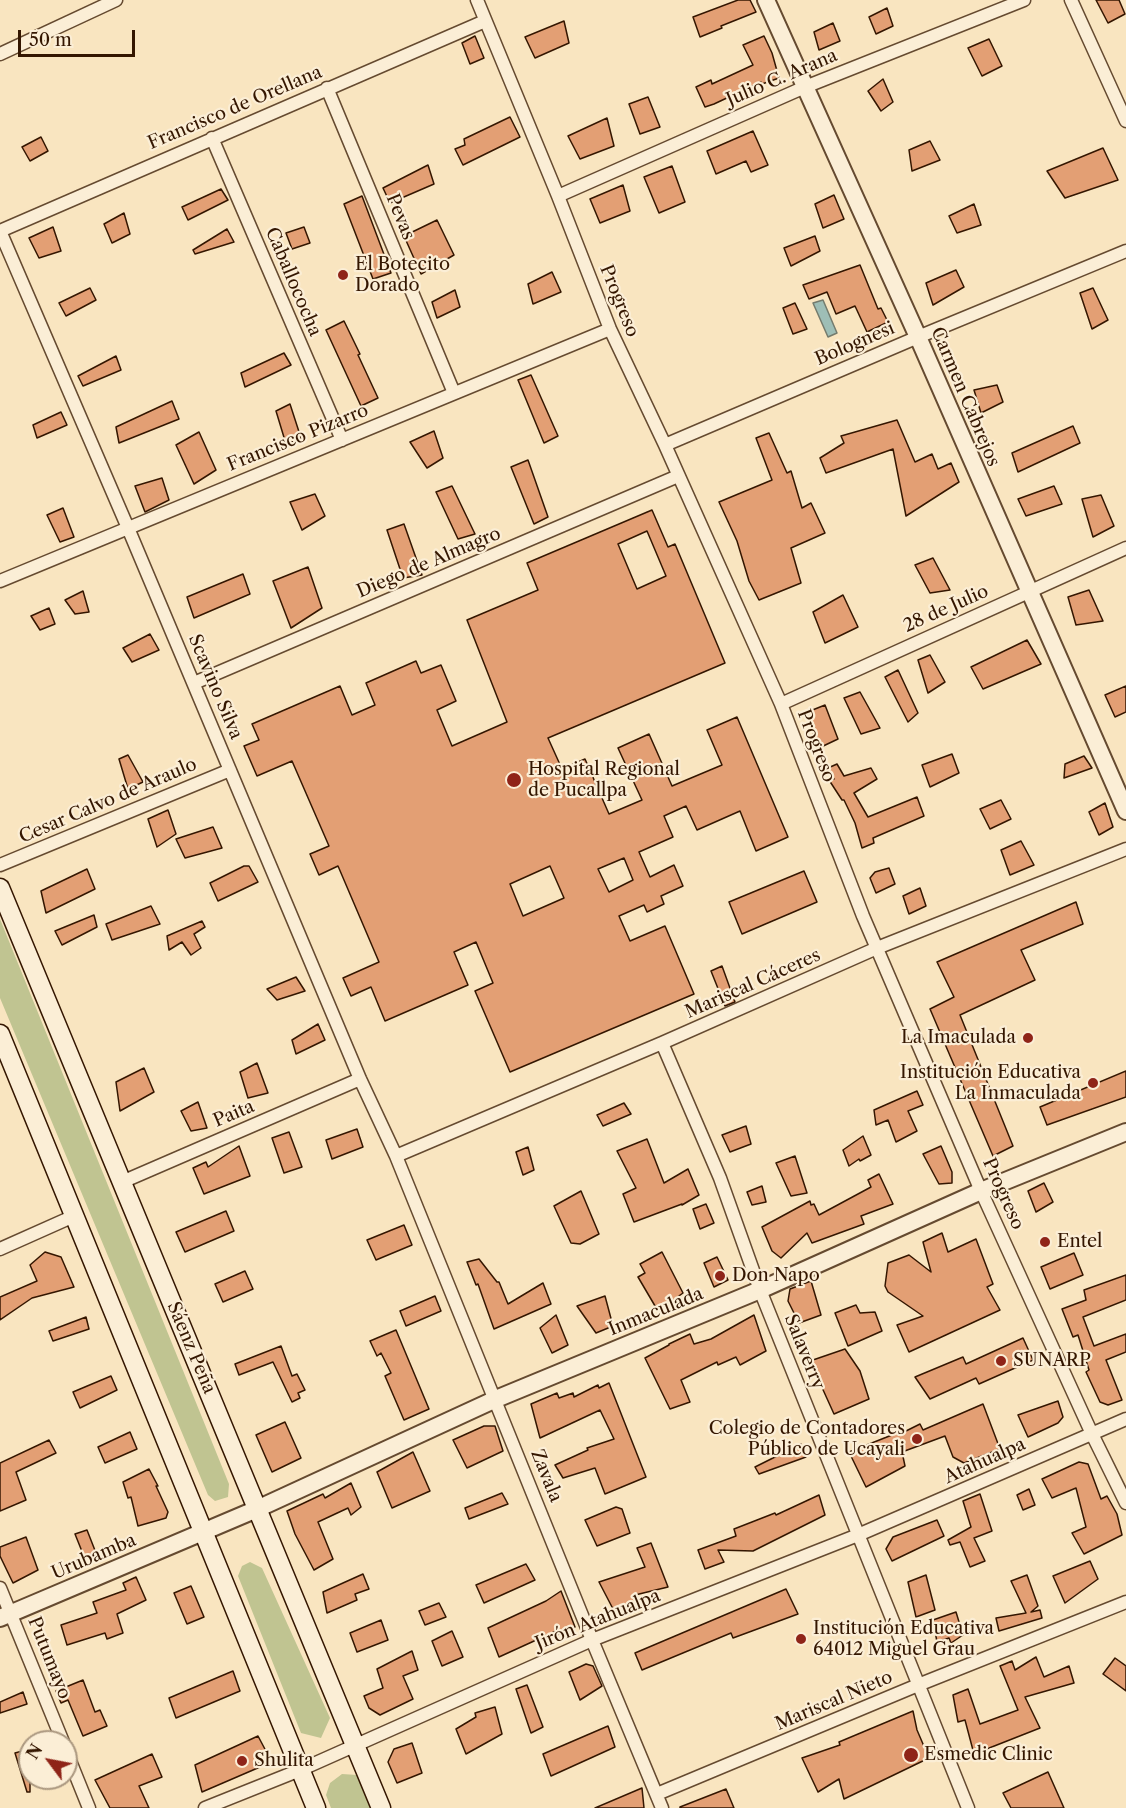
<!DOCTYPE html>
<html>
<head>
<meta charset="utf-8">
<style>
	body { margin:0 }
	#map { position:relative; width:1126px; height:1808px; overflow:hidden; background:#f9e5c0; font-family:"Libre Caslon Text",serif }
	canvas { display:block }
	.north { position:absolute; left:18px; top:1730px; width:60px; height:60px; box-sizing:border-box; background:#fbeed6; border:2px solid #ab9880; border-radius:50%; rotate:302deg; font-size:16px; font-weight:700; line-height:24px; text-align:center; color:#341600 }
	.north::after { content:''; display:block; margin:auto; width:21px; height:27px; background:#8f2418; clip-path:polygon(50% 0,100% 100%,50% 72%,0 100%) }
	.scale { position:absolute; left:18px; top:30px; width:117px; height:27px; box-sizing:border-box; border:3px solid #341600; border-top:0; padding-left:8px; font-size:18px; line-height:21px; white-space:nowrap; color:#341600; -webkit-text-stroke:4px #fbeed6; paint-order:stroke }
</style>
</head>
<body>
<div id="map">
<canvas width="1126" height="1808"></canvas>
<div class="north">N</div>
<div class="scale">50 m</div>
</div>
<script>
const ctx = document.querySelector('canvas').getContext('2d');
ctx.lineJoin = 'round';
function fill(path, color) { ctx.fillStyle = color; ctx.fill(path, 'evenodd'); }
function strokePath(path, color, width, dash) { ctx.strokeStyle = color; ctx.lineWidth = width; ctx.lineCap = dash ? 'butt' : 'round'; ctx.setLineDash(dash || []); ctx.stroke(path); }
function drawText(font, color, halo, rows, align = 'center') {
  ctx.font = font + ' "Libre Caslon Text",serif'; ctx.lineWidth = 4.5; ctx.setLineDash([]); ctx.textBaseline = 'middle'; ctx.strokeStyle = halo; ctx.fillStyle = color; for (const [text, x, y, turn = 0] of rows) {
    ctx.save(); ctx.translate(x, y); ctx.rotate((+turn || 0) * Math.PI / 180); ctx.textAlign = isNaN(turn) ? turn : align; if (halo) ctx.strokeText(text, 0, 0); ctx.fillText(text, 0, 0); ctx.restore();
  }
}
fill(new Path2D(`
	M0 919 229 1484 228 1497 215 1501 208 1495 0 998Z
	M250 1562 262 1568 330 1718 321 1738 301 1733 238 1576 242 1566Z
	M342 1774 357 1775 371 1808H331L326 1795 330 1783Z`), '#c0c491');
const water = new Path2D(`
	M823 300 837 333 828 337 813 303Z`);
fill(water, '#9ebeb6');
strokePath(water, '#747b6d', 1.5);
const building = new Path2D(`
	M738 0H750L756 12 721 26 722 28 700 37 693 17Z
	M1096 0H1119L1125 14 1108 23Z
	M887 8 893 26 876 34 869 17Z
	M564 21 569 43 535 58 525 37Z
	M833 23 840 41 819 50 814 32Z
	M475 36 484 58 470 64 462 43Z
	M764 36 772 53 779 78 762 84 761 82 714 104 705 107 696 87 711 80 712 84 753 65 743 45Z
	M989 39 1002 66 982 76 968 48Z
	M883 79 893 102 881 111 868 91Z
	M648 97 660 127 640 134 629 104Z
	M510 117 520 137 463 165 455 149 465 145 464 139Z
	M607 118 614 146 580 159 568 136Z
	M753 131 768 165 751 172 746 161 716 174 707 151Z
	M41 137 48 151 30 161 22 147Z
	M930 141 940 160 912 171 909 150Z
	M1103 148 1118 180 1065 198 1047 171Z
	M428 165 434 184 390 203 383 188Z
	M672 166 685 202 659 213 644 177Z
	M623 185 630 211 600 223 590 199Z
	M221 189 228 200 188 220 182 207Z
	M834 195 844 219 823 228 815 204Z
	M362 196 391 273 373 279 344 204Z
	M974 204 981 225 957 233 949 216Z
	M124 213 130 234 112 243 104 224Z
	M437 220 454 255 421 274 404 236Z
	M53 227 61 251 39 258 29 238Z
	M304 227 310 243 292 249 286 233Z
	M227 229 234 242 195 254 193 250Z
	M815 236 820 251 791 266 784 248Z
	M860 265 878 309 881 308 888 322 867 332 855 306 836 314 827 292 809 299 803 285Z
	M956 270 964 287 933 305 926 283Z
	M552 272 561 292 533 304 528 284Z
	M90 288 96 300 66 316 59 303Z
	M1093 288 1108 320 1092 329 1080 293Z
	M455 290 460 307 437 318 432 302Z
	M795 303 807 329 793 334 783 308Z
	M344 321 360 354 358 355 378 398 361 406 326 330Z
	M284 353 291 365 245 387 241 373Z
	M116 356 121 370 83 386 78 376Z
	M531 375 558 436 544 443 518 380Z
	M997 385 1003 402 981 413 974 390Z
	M172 401 179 419 119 443 116 427Z
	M290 404 301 438 286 444 276 411Z
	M61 412 67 425 37 438 33 425Z
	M897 420 915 462 932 454 938 469 951 463 959 482 906 516 893 449 826 473 820 458 844 443 841 436Z
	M1073 426 1080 443 1018 472 1012 453Z
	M434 431 443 458 427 468 410 442Z
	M199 432 216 470 194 484 176 445Z
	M769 433 787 473 791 471 802 508 811 503 825 533 791 548 801 583 759 600 749 581 737 541 719 502 772 480 756 438Z
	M528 460 548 517 534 524 511 467Z
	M162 478 169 500 145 512 135 486Z
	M452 486 475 534 458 539 436 492Z
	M1054 486 1062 504 1026 516 1018 499Z
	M315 494 325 516 302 530 290 502Z
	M1101 495 1114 526 1093 537 1082 499Z
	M63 508 74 537 60 542 47 515Z
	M652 510 668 547 675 544 725 663 548 738 562 769 585 759 609 814 642 800 618 748 649 734 672 786 722 765 707 730 737 717 788 837 756 851 740 811 697 830 686 806 664 816 673 837 639 852 650 877 674 865 683 886 661 896 664 904 647 912 644 905 619 916 630 941 665 926 694 994 510 1072 475 991 493 983 476 942 454 952 468 985 385 1021 371 987 351 996 343 978 379 962 338 866 319 875 310 854 329 846 292 761 257 776 244 746 259 740 252 724 340 686 352 715 375 705 366 683 416 661 421 673 441 665 456 701 437 710 452 746 507 722 467 620 538 590 527 563ZM647 531 666 576 637 589 618 544ZM624 858 633 880 609 892 598 869ZM550 866 564 898 523 916 510 884Z
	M404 524 422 575 403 578 387 530Z
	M933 558 950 590 930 593 915 565Z
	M308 567 322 608 291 628 273 581Z
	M243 574 250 594 194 618 187 597Z
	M1089 590 1103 621 1076 625 1068 597Z
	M83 591 89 612 75 614 65 600Z
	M843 595 858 627 825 643 813 612Z
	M49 608 55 624 40 630 31 616Z
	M150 634 159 650 132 662 123 648Z
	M1027 640 1041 664 983 689 971 667Z
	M930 655 945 682 928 693 918 660Z
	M898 670 918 713 908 722 885 677Z
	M1126 686V712L1115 717 1105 695Z
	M860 692 880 728 861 734 844 698Z
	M825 705 838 739 819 748 805 713Z
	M952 754 959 773 930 787 922 765Z
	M128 755 143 782 128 789 119 759Z
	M1084 756 1092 768 1064 778 1065 764Z
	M837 764 844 776 871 768 877 779 854 793 868 817 917 797 924 816 873 838 874 843 862 848 855 823 844 800H842L829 780 834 779 828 768Z
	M1001 800 1011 819 990 829 980 809Z
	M1105 803 1113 827 1099 835 1089 812Z
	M168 810 176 834 157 847 148 819Z
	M213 827 222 848 185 858 176 839Z
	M1021 841 1034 865 1010 875 1001 850Z
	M244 866H249L258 882 218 901 210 883Z
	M889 868 895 884 876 893 870 878 875 872Z
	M87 869 95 889 46 913 41 891Z
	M804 871 817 902 742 934 729 902Z
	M920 888 926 906 909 914 903 896Z
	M1076 902 1083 924 1021 950 1035 980 960 1015 1013 1146 993 1156 930 1009 954 997 937 962Z
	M151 906 160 924 112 940 106 924Z
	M94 915 97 927 62 945 55 931Z
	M202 921 205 927 194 934 201 948 191 955 182 942 169 950 167 936Z
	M722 966 735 1002 725 1006 711 971Z
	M296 977 305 991 277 1000 267 989Z
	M318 1024 325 1040 296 1054 292 1040Z
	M257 1063 268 1093 248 1098 240 1072Z
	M144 1068 154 1092 120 1111 116 1082Z
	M1126 1071V1097L1047 1125 1040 1107Z
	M917 1091 923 1105 908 1111 917 1131 896 1142 888 1120 876 1125 874 1110Z
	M198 1102 207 1128 191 1131 181 1111Z
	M624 1103 631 1114 603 1126 597 1115Z
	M746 1126 751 1144 730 1152 722 1135Z
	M357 1129 363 1147 332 1159 326 1140Z
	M289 1132 302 1167 284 1173 272 1138Z
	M863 1136 871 1155 860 1161 859 1159 849 1166 843 1150Z
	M647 1139 664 1183 688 1169 699 1195 682 1205V1204L634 1222 623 1194 636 1188 617 1151Z
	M239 1146 250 1176 204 1194 193 1168 206 1162 208 1167Z
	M941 1146 952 1172V1183L939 1184 923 1154Z
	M528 1147 534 1170 523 1175 516 1152Z
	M795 1156 807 1193 791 1196 776 1163Z
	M879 1174 893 1204 861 1216 864 1224 812 1243 807 1233 781 1258 772 1251 762 1227 810 1201 811 1205 814 1204 819 1215 871 1187 868 1180Z
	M1044 1183 1053 1202 1036 1212 1028 1191Z
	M762 1186 766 1202 752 1205 747 1192Z
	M581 1191 599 1234 580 1244 571 1243 554 1206Z
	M706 1204 714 1223 700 1229 693 1209Z
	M226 1211 234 1231 185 1252 176 1232Z
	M404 1225 412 1245 376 1260 367 1240Z
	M942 1233 948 1252 976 1239 993 1284 987 1287 1000 1310 909 1352 897 1325 923 1316 888 1292 885 1286 888 1263 909 1255 931 1272 923 1242Z
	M45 1252 61 1257 74 1287 32 1298 0 1320V1297L37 1281 30 1265Z
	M662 1252 683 1293 658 1311 638 1277 645 1273 640 1264Z
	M1074 1253 1083 1275 1050 1289 1041 1267Z
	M717 1257 728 1280 714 1287 704 1263Z
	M479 1259 497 1282H499L508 1304 543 1283 551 1304 494 1329 478 1284 476 1285 467 1262Z
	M245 1271 253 1289 223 1302 215 1284Z
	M1126 1275V1300L1083 1317 1094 1346 1126 1334V1352L1106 1360 1122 1400 1108 1405 1100 1402 1086 1372 1089 1370 1078 1335 1073 1337 1062 1309 1086 1300 1084 1290Z
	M811 1281 821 1315 799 1323 788 1301 790 1289Z
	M435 1296 441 1311 406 1326 400 1311Z
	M605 1296 613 1326 596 1333 577 1306Z
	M856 1305 860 1313 875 1312 882 1331 848 1346 835 1313Z
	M556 1315 568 1345 552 1353 540 1328Z
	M754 1315 766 1351 740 1365 736 1357 718 1365 717 1362 681 1380 690 1402 670 1409 645 1358 669 1345V1344L690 1334 694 1344 711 1339Z
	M86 1317 89 1329 53 1341 49 1331Z
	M396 1330 429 1409 404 1420 385 1376 391 1373 381 1353 377 1356 370 1341Z
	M1023 1338 1033 1360 979 1384 976 1378 930 1399 915 1377 963 1357 966 1364Z
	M281 1346 292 1376 297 1374 305 1390 298 1393 300 1398 292 1402 273 1362 239 1375 235 1364Z
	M845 1349 860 1371 869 1399 834 1414 810 1361Z
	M111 1376 117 1390 80 1408 73 1392Z
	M609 1383 646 1477 605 1494 595 1468 563 1478 555 1465 588 1450 587 1448 614 1439 600 1410 540 1438 531 1404 557 1393 559 1398 573 1393 574 1397 598 1385 599 1388Z
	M1058 1401 1063 1417 1058 1423 1028 1437 1018 1415Z
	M983 1404 1000 1449 964 1463 953 1457 945 1436 902 1452 905 1466 866 1487 849 1452 897 1433 898 1435 920 1424 923 1430Z
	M285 1422 301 1458 272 1472 256 1435Z
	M484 1426H495L503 1451 467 1468 453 1440Z
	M130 1432 137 1449 105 1463 98 1447Z
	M49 1440 56 1453 16 1472 26 1500 0 1511V1463Z
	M801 1444 806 1457 759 1474 755 1467Z
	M413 1452 430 1491 392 1508 377 1472Z
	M1079 1462 1088 1464 1101 1499 1107 1496 1117 1514 1122 1535 1084 1554 1072 1533 1086 1527 1076 1488 1052 1498 1042 1479Z
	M149 1469 158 1486H156L168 1512 166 1518 138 1526 131 1497 128 1498 123 1482Z
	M351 1483 361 1507 351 1515 348 1508 318 1522 333 1559 314 1570 295 1534 287 1511 323 1494 325 1498Z
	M1029 1489 1035 1505 1023 1510 1017 1495Z
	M502 1493 508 1504 469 1519 465 1508Z
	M980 1494 992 1531 974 1538 985 1561 970 1567 960 1542 950 1545 948 1540 971 1527 963 1501Z
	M819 1495 825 1515 753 1551 718 1550 724 1562 705 1569 698 1550 736 1536 734 1529 775 1513 776 1515Z
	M616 1507 622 1509 630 1533 597 1546 585 1520Z
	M937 1520 944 1536 892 1561 886 1549 893 1537Z
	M87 1530 96 1553 85 1559 75 1534Z
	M26 1537 38 1570 13 1583 0 1556V1547Z
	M651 1543 668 1587 635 1595 638 1604 620 1613 612 1607 599 1582 645 1567 637 1548Z
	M1090 1561 1098 1579 1065 1603 1053 1576Z
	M526 1564 535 1580 484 1603 476 1585Z
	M363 1574 369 1589 355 1594 357 1600 327 1613 323 1592Z
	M926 1575 935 1610 916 1617 908 1582Z
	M1027 1575 1038 1606 1031 1612 1040 1610 1042 1618 999 1631 996 1618 1026 1613 1011 1581Z
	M136 1577 146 1600 117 1614 123 1633 107 1639 105 1633 67 1645 61 1625 97 1613 93 1602 126 1590 123 1583Z
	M191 1586 204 1617 187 1624 174 1593Z
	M786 1589 798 1614 733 1638 731 1633 642 1670 635 1653Z
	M561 1591 575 1627 557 1635 556 1631 499 1657 488 1628 546 1601Z
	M439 1603 446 1617 425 1625 419 1611Z
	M956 1612 963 1635 951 1643 949 1638 937 1642 933 1620Z
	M381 1620 388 1640 357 1652 350 1633Z
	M452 1631 463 1657 442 1666 432 1641Z
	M412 1651 418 1670 403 1676 413 1699 380 1715 369 1708 364 1696 383 1688 377 1669Z
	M1036 1657 1044 1677 1069 1666 1074 1683 1025 1697 1040 1728 974 1754 965 1720 958 1722 953 1695 968 1689 980 1724 1018 1710 1000 1666 1012 1661 1015 1670Z
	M1115 1658 1126 1666V1691L1103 1674Z
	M586 1664 593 1666 602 1686 580 1700 569 1672Z
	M233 1671 240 1691 176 1718 169 1698Z
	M83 1680 95 1712 100 1710 107 1726 83 1736 68 1700 61 1703 56 1691Z
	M527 1685 543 1727 531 1733 516 1689Z
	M23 1692 27 1704 0 1713V1702Z
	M495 1707 502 1734 466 1754 456 1729 476 1717 475 1713Z
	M913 1711 917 1730 929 1758 844 1799 839 1779 818 1792 802 1758 840 1745 839 1742Z
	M608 1726 615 1747 551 1776 543 1754Z
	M258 1736 267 1753 257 1757 260 1767 202 1792 195 1765Z
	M412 1743 422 1773 397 1783 388 1762 394 1749Z
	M30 1749V1792H27L15 1753Z
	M152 1754 162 1777 139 1786 149 1808H110L95 1780Z
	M1048 1772 1064 1808H1011L1003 1793Z
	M642 1788 644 1808H595Z
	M726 1789 734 1808H680V1807Z`);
fill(building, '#e39f74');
strokePath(building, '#341600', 1.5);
const minor = new Path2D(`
	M477 0 558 196 610 329 665 445 781 704 863 916 981 1191 1092 1434 1126 1503
	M1071 0 1126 121
	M0 54 116 0
	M327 88 454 393
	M212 138 342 440
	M558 196 805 87 1024 0
	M0 231 128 528 360 1079 396 1156 592 1640 662 1808
	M0 231 485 21
	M665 445 918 337 1126 251
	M0 581 610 329
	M194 683 678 476
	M781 704 1126 548
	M0 865 230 770
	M662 1043 720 1178 760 1290 968 1808
	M396 1156 662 1043 877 948 1126 849
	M122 1182 360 1079
	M0 1249 74 1216
	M0 1588 63 1742
	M66 1751 89 1808
	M657 1794 918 1685 1126 1602
	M205 1808 300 1770 592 1640 858 1535 1126 1419`);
const tertiary = new Path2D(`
	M766 0 918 337 1126 811
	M0 1618 257 1509 496 1399 760 1290 981 1191 1126 1132`);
const secondary = new Path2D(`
	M0 888 381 1808
	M0 1034 316 1808`);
strokePath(minor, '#654a30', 15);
strokePath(tertiary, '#654a30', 20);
strokePath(secondary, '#341600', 21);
strokePath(minor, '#fbeed6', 12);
strokePath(tertiary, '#fbeed6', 16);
strokePath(secondary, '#fbeed6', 18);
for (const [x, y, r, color] of [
	[343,275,6,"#8f2418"],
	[514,780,8,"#8f2418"],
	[1028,1038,6,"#8f2418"],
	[1093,1083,6,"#8f2418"],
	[1045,1242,6,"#8f2418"],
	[720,1276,6,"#8f2418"],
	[1001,1361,6,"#8f2418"],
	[917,1439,6,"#8f2418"],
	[801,1639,6,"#8f2418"],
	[911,1755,8,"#8f2418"],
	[242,1761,6,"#8f2418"]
]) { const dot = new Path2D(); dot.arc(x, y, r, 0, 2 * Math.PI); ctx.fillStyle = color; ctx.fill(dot); strokePath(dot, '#fbeed6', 2); }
drawText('18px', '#341600', '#fbeed6', [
	["Julio C. Arana",782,78,-23],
	["Francisco de Orellana",235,108,-23],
	["Pevas",400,217,68],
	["Caballococha",293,282,67],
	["Progreso",619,301,68],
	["Bolognesi",855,344,-23],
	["Carmen Cabrejos",965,397,67],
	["Francisco Pizarro",298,438,-22],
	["Diego de Almagro",429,563,-23],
	["28 de Julio",946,609,-24],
	["Scavino Silva",215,687,67],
	["Progreso",816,746,69],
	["Cesar Calvo de Araulo",108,801,-23],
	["Mariscal Cáceres",753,984,-24],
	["Paita",234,1114,-23],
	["Progreso",1003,1194,66],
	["Inmaculada",656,1312,-22],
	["Sáenz Peña",191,1348,67],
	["Salaverry",804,1352,68],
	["Atahualpa",985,1461,-24],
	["Zavala",546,1476,68],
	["Urubamba",94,1557,-23],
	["Jirón Atahualpa",598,1620,-22],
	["Putumayo",49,1658,68],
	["Mariscal Nieto",834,1701,-23]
]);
drawText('18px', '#341600', '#fbeed6', [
	["El Botecito",355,265],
	["Dorado",355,286],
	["Hospital Regional",528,770],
	["de Pucallpa",528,791],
	["La Imaculada",1016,1038,"right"],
	["Institución Educativa",1081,1073,"right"],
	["La Inmaculada",1081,1094,"right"],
	["Entel",1057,1242],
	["Don Napo",732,1276],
	["SUNARP",1013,1361],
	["Colegio de Contadores",905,1429,"right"],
	["Público de Ucayali",905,1450,"right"],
	["Institución Educativa",813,1629],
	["64012 Miguel Grau",813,1650],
	["Esmedic Clinic",924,1755],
	["Shulita",254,1761]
], 'left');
</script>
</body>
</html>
